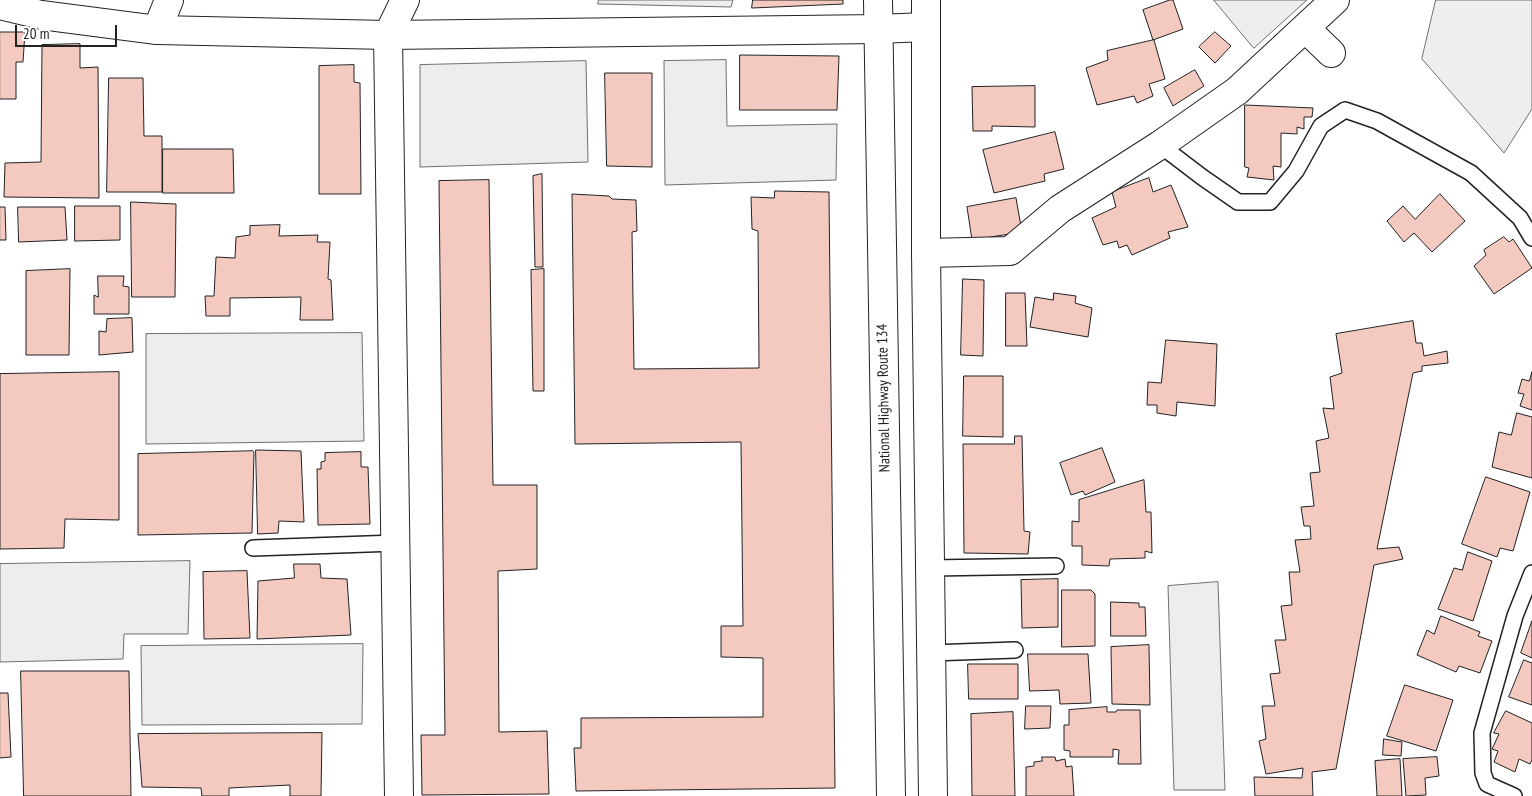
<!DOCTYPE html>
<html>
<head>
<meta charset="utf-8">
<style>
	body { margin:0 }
	#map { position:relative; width:1532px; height:796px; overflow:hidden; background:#fff; font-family:"PT Sans Narrow",sans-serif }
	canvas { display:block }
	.scale { position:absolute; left:15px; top:25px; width:102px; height:22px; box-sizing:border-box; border:2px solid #222; border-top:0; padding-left:6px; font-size:15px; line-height:18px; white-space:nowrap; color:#222; -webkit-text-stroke:4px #fff; paint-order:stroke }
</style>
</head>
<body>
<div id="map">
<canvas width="1532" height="796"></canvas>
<div class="scale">20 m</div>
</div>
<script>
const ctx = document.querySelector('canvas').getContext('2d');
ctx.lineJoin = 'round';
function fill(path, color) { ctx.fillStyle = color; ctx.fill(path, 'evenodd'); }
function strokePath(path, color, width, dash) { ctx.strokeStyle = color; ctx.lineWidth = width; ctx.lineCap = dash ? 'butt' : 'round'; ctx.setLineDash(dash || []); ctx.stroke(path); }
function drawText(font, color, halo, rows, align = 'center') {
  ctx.font = font + ' "PT Sans Narrow",sans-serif'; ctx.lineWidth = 4; ctx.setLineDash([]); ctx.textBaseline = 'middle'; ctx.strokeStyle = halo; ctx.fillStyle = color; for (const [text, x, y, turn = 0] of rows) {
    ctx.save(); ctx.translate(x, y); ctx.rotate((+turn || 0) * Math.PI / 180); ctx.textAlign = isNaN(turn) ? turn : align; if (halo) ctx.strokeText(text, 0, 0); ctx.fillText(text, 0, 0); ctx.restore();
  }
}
const green = new Path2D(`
	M1436 0H1532V109L1504 153 1422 59Z`);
fill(green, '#eee');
strokePath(green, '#6f6f6f', 1);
const parking = new Path2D(`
	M599 0H733L731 7 598 4Z
	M1214 0H1307L1254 48Z
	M726 60 727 126 837 124 836 180 665 185 664 61Z
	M586 61 588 162 420 167V65Z
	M362 333 364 441 146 444V334Z
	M190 561 188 634H124L123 659 0 662V564Z
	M1218 582 1225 790H1174L1168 586Z
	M363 644 362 724 142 725 141 646Z`);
fill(parking, '#ededed');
strokePath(parking, '#6f6f6f', 1);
const building = new Path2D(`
	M753 0H843V4L752 8Z
	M1170 0H1173L1183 29 1153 40 1143 10Z
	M0 32H25L23 62H16V99H0Z
	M1215 32 1231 46 1215 63 1199 47Z
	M1154 40 1165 79 1149 84 1153 96 1137 103 1134 96 1097 105 1086 68 1108 60 1107 51Z
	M80 44V68L98 67 99 198 4 197 5 163 41 162 42 45Z
	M740 55 839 56 837 110H740Z
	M354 65V82L360 83 361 194H319V66Z
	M1195 70 1204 86 1173 106 1164 88Z
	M605 73H652V167L607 166Z
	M109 78H143L144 136H162V192H107Z
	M1035 86V127L992 126V131H973L972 87Z
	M1245 105 1313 108 1312 117H1304V129L1297 127V134L1281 133V167L1273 166 1274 180 1247 177 1249 168 1245 167Z
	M1055 132 1064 169 1044 174 1045 181 994 193 983 150Z
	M163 149H233L234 193H163Z
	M542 174 543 267H535L533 176Z
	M1149 178 1153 192 1171 185 1188 227 1168 232 1170 238 1132 255 1127 245 1119 248 1117 241 1103 245 1092 218 1116 207 1112 192Z
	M489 180 493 485H537V569L498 571 499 732 547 731 549 794 422 795 421 735H445L439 181Z
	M775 191 829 192 835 788 576 791 574 748H581V718L763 717V658L721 657V626H743L741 442 575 444 572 194 609 196 612 199 636 200 637 231 632 232 634 369 759 368 758 231 752 229 751 197 774 198Z
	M1440 194 1465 221 1432 252 1414 233 1404 242 1387 221 1403 206 1415 219Z
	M1016 198 1022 232 972 240 967 207Z
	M131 202 176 204 175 297H132Z
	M75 206H120V240L75 241Z
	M0 207H5L6 240H0Z
	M18 207H65L67 240 19 242Z
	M280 225 279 236 318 235 317 242H330L328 279 331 280 333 320H300L301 297 230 298V316H206L205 296H214L216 257 235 258 236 237 250 235V226Z
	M1504 237 1509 242 1513 239 1532 268 1494 294 1474 266 1486 255 1484 250Z
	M70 269 69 355H26V271Z
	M544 269V391H533L531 270Z
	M98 276H124L123 286 129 287V314H94V295L98 297Z
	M963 279 984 280 983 356 961 355Z
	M1006 293H1025L1027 346H1006Z
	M1054 293 1076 296 1075 303 1092 308 1088 337 1030 327 1035 297 1053 300Z
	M132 318 133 352 99 355V331L106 332 107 319Z
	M1413 321 1416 343H1422L1424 356 1447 351 1448 363 1422 366V371L1413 373 1377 549 1399 547 1403 559 1374 565 1336 769 1312 772 1313 796H1255L1254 777 1302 778 1303 768 1266 774 1259 741 1266 739 1262 706H1275L1270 674 1280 673 1275 640H1286L1281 606 1292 605 1289 572H1300L1295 540 1311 539 1310 526H1304L1301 507 1314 506 1310 473 1320 472 1316 441 1329 438 1323 408 1334 409 1330 377 1342 373 1336 334Z
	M1166 340 1217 344 1215 406 1177 402 1176 416 1157 413V405H1147L1148 382 1161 383Z
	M119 372V520L65 519 64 548 0 549V374Z
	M1532 372V410L1520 406 1524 394 1518 393 1522 379 1529 381Z
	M964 376H1003V437L963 436Z
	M1517 413 1532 417V478L1492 467 1499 432 1511 435Z
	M1015 436H1022L1024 531 1030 532 1028 554 964 553 963 444H1014Z
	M1102 448 1115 482 1085 495 1083 491 1071 495 1060 463Z
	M256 450 301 451 304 522 279 521 278 533 258 534Z
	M253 451 254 452 252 533 138 535V454Z
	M361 452V467H368L370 524 318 525 317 469H321V462L325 461V453Z
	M1486 477 1530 492 1513 551 1500 548 1497 557 1462 544Z
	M1144 480 1146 512H1151L1152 553 1145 551V558L1110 559 1109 566 1082 565V546H1072V521L1079 522V500Z
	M1468 552 1492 561 1473 621 1438 609 1454 568 1462 570Z
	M294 564H320L321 578 347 579 351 635 257 639 258 581 294 578Z
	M247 571 250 638 204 639 203 572Z
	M1058 579V627L1022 628 1021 580Z
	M1062 590H1091L1095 594V646L1062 647Z
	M1111 602 1139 603V607H1145L1146 636H1111Z
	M1441 616 1480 632 1478 636 1492 641 1480 673 1459 666 1456 672 1417 655 1427 630 1434 634Z
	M1532 621V658L1521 653Z
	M1149 645 1150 705 1112 704 1111 647Z
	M1028 654H1088L1091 703 1060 704 1059 690 1030 691Z
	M1524 660 1532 663V705L1509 697Z
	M968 664H1018V699H969Z
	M21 671H129L131 796H24Z
	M1405 685 1453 700 1436 751 1387 736Z
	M0 693H8L11 757 0 758Z
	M1026 706H1051L1050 728 1025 729Z
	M1107 707V712H1116L1117 710H1140L1141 764H1118L1119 750 1113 749V757H1070V751L1064 750V725H1069V710Z
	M1506 711 1532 723V760L1530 764 1519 759 1515 772 1494 762 1498 751 1492 749 1499 734 1494 733Z
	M1013 712 1015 796H972L971 714Z
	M322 733 321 796H290V785L229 788V796H202L201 788 142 787 138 734Z
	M1384 739 1402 742 1401 756 1383 755Z
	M1042 757H1055L1056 761 1065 759 1066 767 1072 766 1074 796H1026V767L1034 766V762L1042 761Z
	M1437 757 1439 776 1425 778 1426 795 1406 796 1403 759Z
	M1400 759 1402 796H1377L1375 761Z`);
fill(building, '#f3c9c0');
strokePath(building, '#222', 1);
const lane = new Path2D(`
	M1160 145 1202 177 1238 202H1270L1296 171 1321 126 1345 110 1377 121 1471 173 1520 218 1532 238
	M253 548 396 543
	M930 568 1056 566
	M931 653 1015 650
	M1514 796 1487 784 1483 773 1482 733 1515 616 1532 573`);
const street = new Path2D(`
	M1305 28 1331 53
	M157 30 169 0
	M926 253 1010 251 1060 209 1160 145 1237 91 1335 0
	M399 796 388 35 405 0`);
const secondary = new Path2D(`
	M0 5 41 15 157 30 388 35 878 29 926 27`);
const highway = new Path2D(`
	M878 0 891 796
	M926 0V253L933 796`);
strokePath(lane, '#222', 18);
strokePath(street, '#222', 30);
strokePath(secondary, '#222', 30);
strokePath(highway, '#222', 30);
strokePath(lane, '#fff', 15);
strokePath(street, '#fff', 28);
strokePath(secondary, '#fff', 28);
strokePath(highway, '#fff', 28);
drawText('15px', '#222', '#fff', [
	["National Highway Route 134",884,398,-91]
]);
</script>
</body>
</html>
